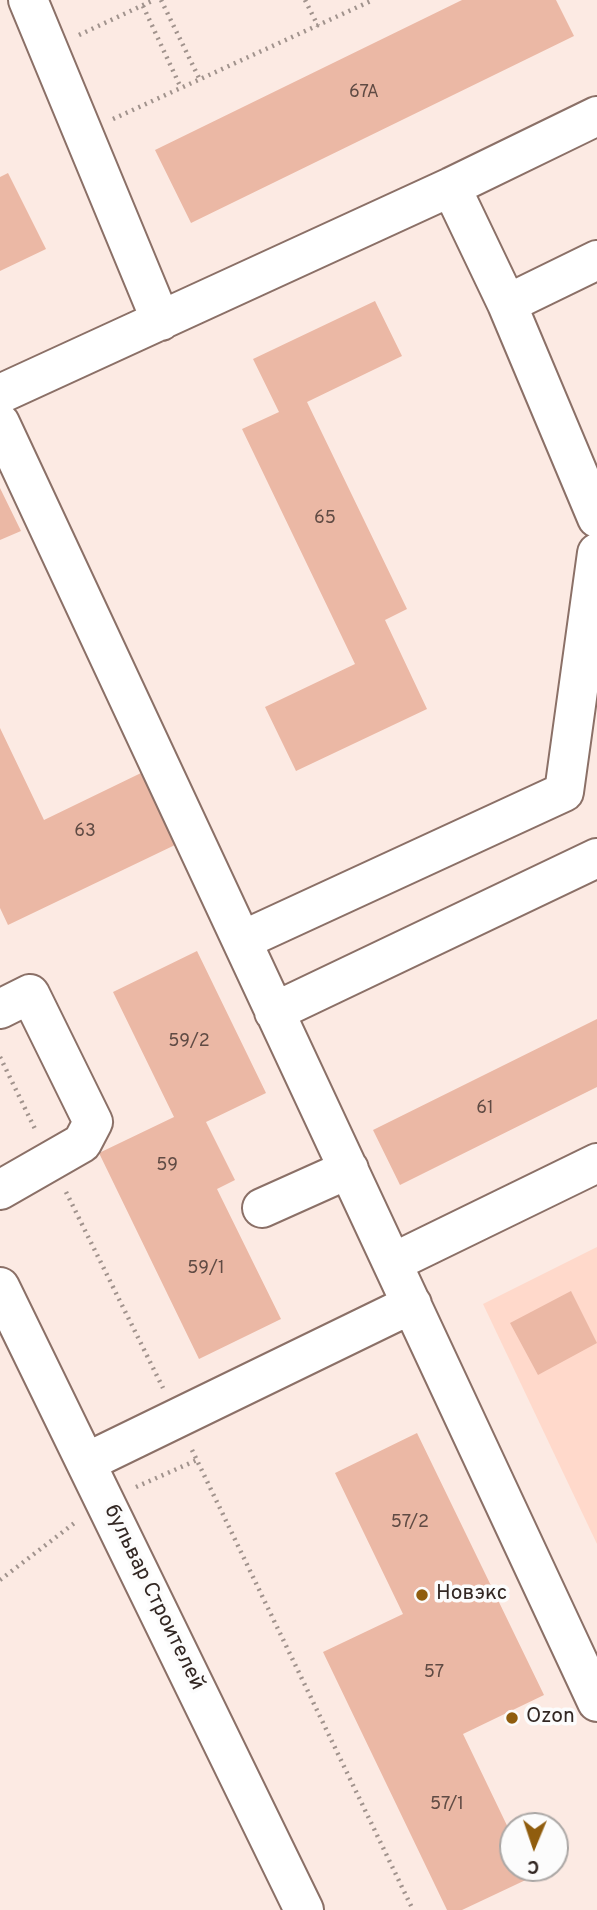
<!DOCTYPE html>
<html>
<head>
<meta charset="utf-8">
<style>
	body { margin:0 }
	#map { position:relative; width:597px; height:1910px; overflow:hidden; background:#fceae3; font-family:Overpass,sans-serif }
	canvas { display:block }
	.north { position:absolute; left:499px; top:1812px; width:70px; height:70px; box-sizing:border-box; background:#fcfcfc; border:2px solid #aba7a5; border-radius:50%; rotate:182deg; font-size:19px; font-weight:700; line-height:28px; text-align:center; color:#322723 }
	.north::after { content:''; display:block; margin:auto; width:24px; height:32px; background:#905d0e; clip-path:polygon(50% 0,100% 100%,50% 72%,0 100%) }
</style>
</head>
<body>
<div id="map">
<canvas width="597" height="1910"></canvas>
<div class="north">С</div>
</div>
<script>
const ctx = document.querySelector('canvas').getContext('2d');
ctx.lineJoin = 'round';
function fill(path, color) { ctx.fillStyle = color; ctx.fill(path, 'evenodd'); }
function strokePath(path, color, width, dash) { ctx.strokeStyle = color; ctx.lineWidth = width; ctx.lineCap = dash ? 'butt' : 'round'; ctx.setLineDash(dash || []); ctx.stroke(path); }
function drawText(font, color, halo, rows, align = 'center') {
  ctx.font = font + ' Overpass,sans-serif'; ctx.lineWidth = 7; ctx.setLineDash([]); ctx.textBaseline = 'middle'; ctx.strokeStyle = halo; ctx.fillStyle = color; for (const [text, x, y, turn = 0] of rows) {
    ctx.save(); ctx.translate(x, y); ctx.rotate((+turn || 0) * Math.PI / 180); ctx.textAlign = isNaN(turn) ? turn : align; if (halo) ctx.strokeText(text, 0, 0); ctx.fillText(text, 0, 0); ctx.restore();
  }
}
fill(new Path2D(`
	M597 1247V1544L483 1304Z`), '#ffd9cb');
fill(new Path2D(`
	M462 0H556L574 36 191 223 155 150Z
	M8 173 46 249 0 271V177Z
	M375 301 402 356 307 402 407 609 385 620 427 709 296 771 265 707 355 664 242 429 279 412 253 359Z
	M0 488 21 531 0 540Z
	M0 728 44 820 141 773 175 845 8 925 0 908Z
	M197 951 266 1093 206 1122 235 1180 217 1189 281 1319 199 1359 99 1153 174 1117 113 992Z
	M597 1019V1087L400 1185 373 1130Z
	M571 1291 597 1343 538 1375 510 1323Z
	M417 1433 544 1695 463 1734 513 1838V1868H527L532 1877 462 1910H447L323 1652 403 1614 335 1473Z`), '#ebb8a5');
const minor = new Path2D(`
	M28 0 161 321
	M451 187 507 304
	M597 260 507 304 597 518
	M0 394 451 187 597 116
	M0 423 597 1702
	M243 940 564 792 597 553
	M0 1009 30 994 93 1122 82 1143 0 1190
	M274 1012 597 858
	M262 1208 349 1169
	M392 1263 597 1163
	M0 1287 304 1910
	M87 1462 412 1304`);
strokePath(minor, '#8b7067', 42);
strokePath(new Path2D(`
	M161 0 200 80
	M305 0 318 26
	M143 6 181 88
	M79 35 154 0
	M113 119 373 0
	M0 1057 36 1131
	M66 1192 163 1388
	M192 1450 413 1910
	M136 1487 197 1460
	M0 1580 77 1521`), '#a1938d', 4.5, [2, 5]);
strokePath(minor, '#fff', 38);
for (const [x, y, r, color] of [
	[422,1595,7,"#905d0e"],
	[512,1718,7,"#905d0e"]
]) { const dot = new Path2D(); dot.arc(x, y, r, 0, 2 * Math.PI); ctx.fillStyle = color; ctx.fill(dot); strokePath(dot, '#fcfcfc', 2.5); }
drawText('18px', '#604b44', null, [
	["67А",364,93],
	["65",325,519],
	["63",85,832],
	["59/2",189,1042],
	["61",485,1109],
	["59",167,1166],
	["59/1",206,1269],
	["57/2",410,1523],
	["57",434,1673],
	["57/1",447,1805]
]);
drawText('21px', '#322723', '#fcfcfc', [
	["Новэкс",436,1595],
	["Ozon",526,1718]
], 'left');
drawText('21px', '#322723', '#fcfcfc', [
	["бульвар Строителей",153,1598,64]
]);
</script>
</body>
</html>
